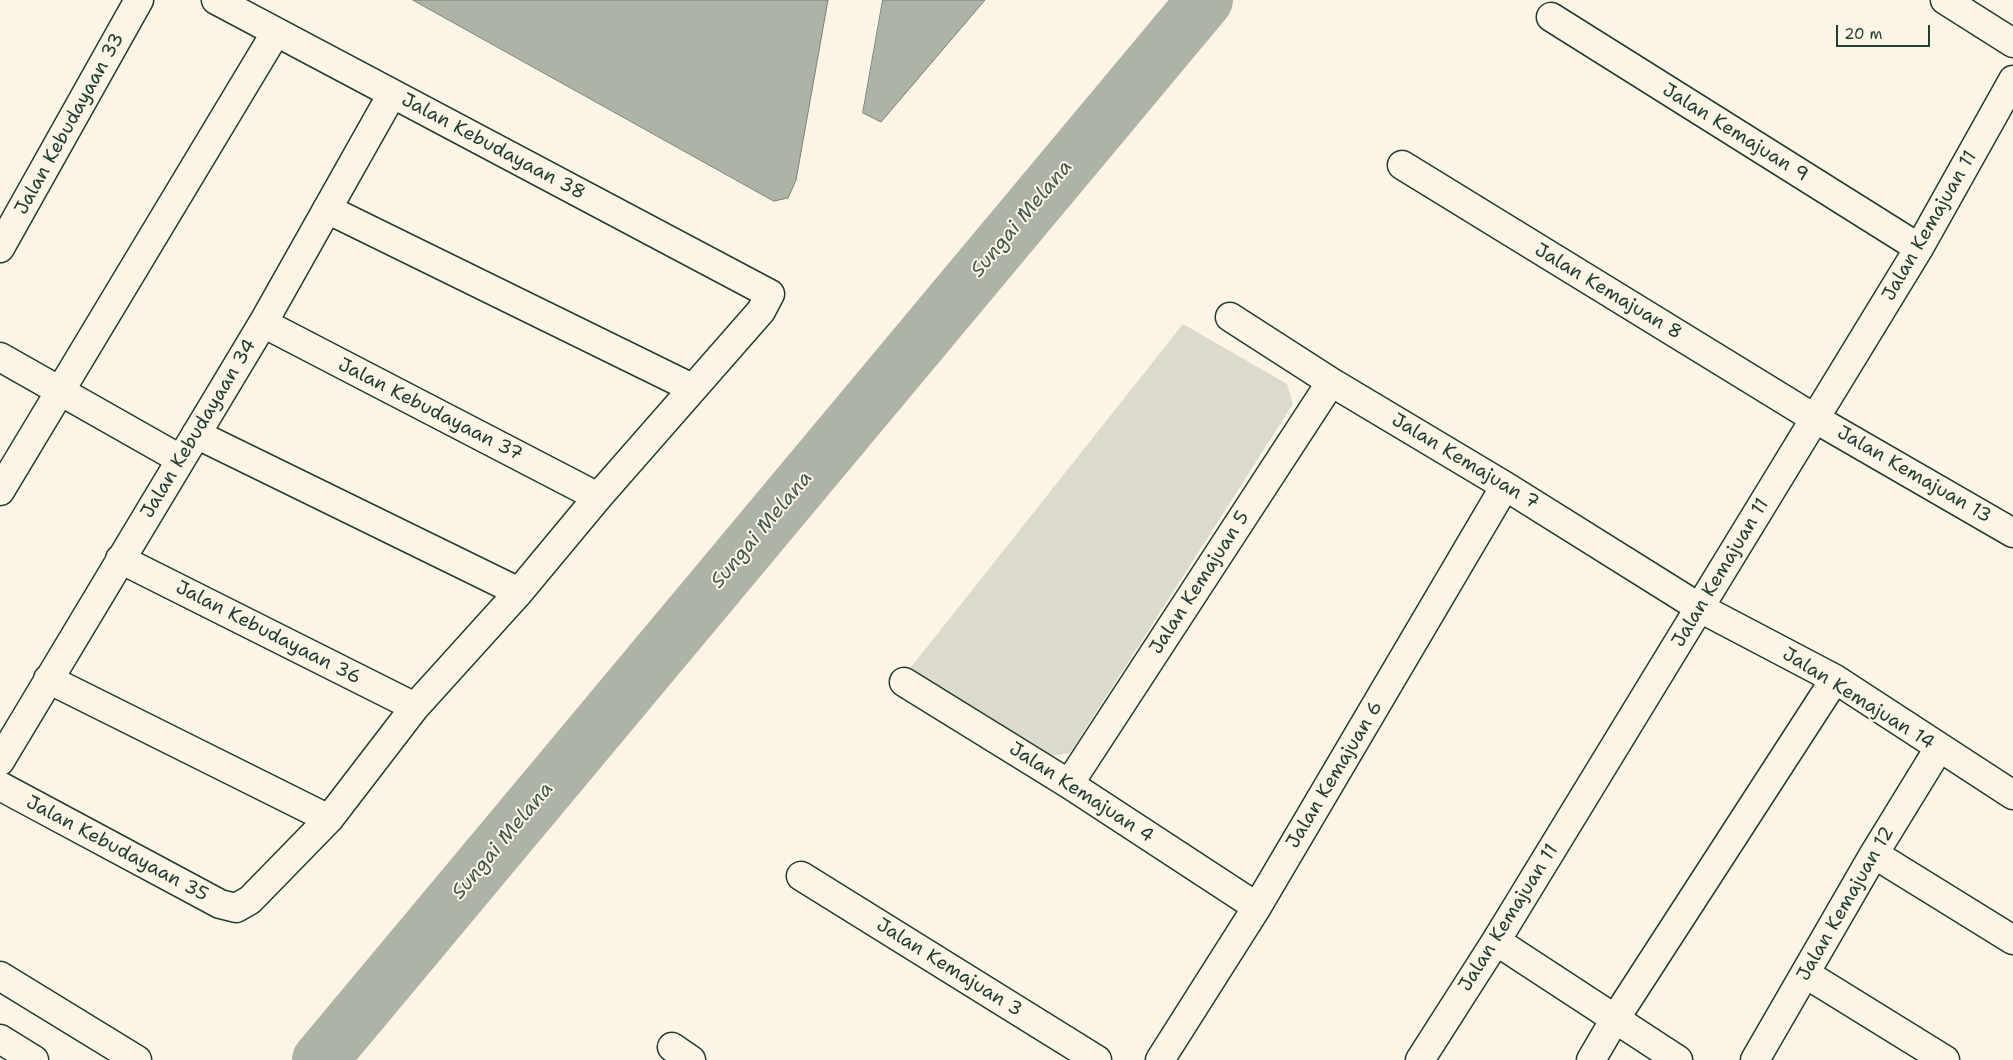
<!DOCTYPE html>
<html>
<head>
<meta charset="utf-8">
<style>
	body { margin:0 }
	#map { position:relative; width:2013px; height:1060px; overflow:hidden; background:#fcf5e5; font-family:"Shantell Sans",sans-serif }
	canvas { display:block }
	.scale { position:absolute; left:1836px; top:25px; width:94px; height:22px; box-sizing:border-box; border:2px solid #1f3d34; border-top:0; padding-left:6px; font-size:15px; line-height:18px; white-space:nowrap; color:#1f3d34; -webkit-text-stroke:4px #fcf5e5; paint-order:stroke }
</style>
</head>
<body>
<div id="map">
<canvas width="2013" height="1060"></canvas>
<div class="scale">20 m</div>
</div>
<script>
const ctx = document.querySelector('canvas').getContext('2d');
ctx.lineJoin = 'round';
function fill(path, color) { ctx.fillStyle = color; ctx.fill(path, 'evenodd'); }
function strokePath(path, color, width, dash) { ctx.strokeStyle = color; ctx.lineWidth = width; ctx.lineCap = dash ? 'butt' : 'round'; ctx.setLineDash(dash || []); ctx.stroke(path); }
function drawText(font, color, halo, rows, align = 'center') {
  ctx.font = font + ' "Shantell Sans",sans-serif'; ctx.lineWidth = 4; ctx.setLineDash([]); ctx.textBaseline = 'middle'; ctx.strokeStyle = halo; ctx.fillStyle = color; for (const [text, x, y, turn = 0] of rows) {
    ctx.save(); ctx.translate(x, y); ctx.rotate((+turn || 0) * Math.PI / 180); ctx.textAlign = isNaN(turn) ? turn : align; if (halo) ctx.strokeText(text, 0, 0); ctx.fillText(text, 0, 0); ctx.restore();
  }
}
fill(new Path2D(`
	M1183 324 1287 384 1293 404 1070 753 1047 757 908 671Z`), '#dcdacc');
const water = new Path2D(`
	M413 0H828L796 180 788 198 774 201Z
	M883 0H985L881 122 863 113Z`);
fill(water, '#aeb3a7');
strokePath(water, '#758479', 1);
strokePath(new Path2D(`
	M320 1060 1205 0`), '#aeb3a7', 56);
const minor = new Path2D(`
	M1945 0 2013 43
	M1551 17 1919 248
	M1402 165 1814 418 2013 533
	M327 209 692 388
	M0 248 139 0
	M1230 317 1331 382 1505 486 1700 608 1835 679 2013 795
	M263 323 598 497
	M0 357 180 459
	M196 434 519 592
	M0 491 276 32
	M120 559 415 707
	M48 679 329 819
	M904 682 1069 784 1257 907
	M0 761 263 323 392 94
	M1069 784 1331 382
	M0 786 220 904 236 908 250 900 329 819 415 707 519 592 598 497 761 311 770 294 216 0
	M1874 854 2013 940
	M801 876 1097 1060
	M1496 941 1678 1060
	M1806 974 1945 1060
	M672 1047 691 1060
	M1160 1060 1257 907 1505 486
	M1420 1060 1496 941 1919 248 2013 80
	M1591 1060 1615 1019 1835 679
	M1755 1060 1874 854 1939 748`);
const major = new Path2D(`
	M0 976 137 1060
	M0 1039 34 1060`);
strokePath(minor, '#1f3d34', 31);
strokePath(major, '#1f3d34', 31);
strokePath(minor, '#fcf5e5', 28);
strokePath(major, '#fcf5e5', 28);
drawText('19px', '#1f3d34', '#fcf5e5', [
	["Jalan Kebudayaan 33",70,124,-61],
	["Jalan Kemajuan 9",1735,133,32],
	["Jalan Kebudayaan 38",493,147,28],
	["Jalan Kemajuan 11",1930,226,-60],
	["Jalan Kemajuan 8",1608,292,31],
	["Jalan Kebudayaan 37",430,410,27],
	["Jalan Kebudayaan 34",199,429,-59],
	["Jalan Kemajuan 7",1465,462,31],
	["Jalan Kemajuan 13",1914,475,30],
	["Jalan Kemajuan 11",1721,573,-59],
	["Jalan Kemajuan 5",1200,583,-57],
	["Jalan Kebudayaan 36",268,633,27],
	["Jalan Kemajuan 14",1858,699,32],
	["Jalan Kemajuan 6",1335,775,-59],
	["Jalan Kemajuan 4",1081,793,33],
	["Jalan Kebudayaan 35",117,849,28],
	["Jalan Kemajuan 12",1846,904,-60],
	["Jalan Kemajuan 11",1509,918,-58],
	["Jalan Kemajuan 3",949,968,32]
]);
drawText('italic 20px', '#435a51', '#fcf5e5', [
	["Sungai Melana",1022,219,-50],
	["Sungai Melana",762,530,-50],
	["Sungai Melana",503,841,-50]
]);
</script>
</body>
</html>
